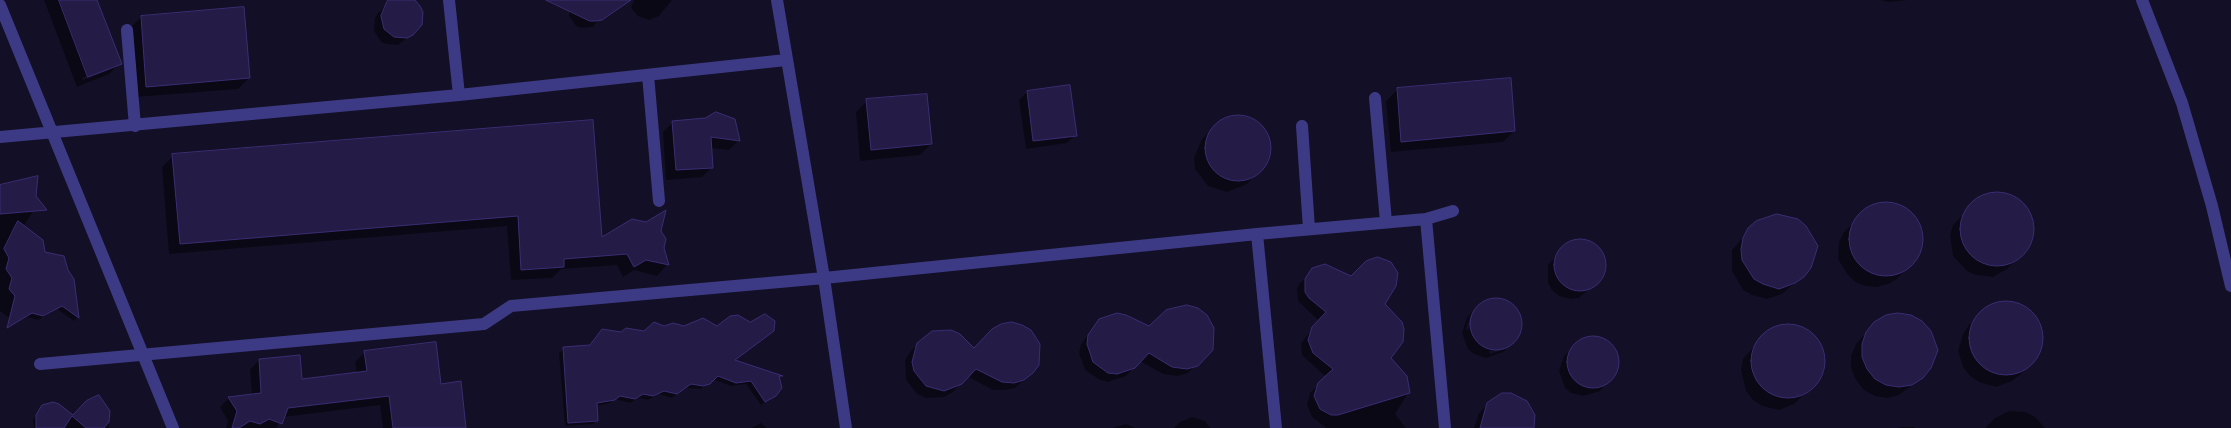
<!DOCTYPE html>
<html>
<head>
<meta charset="utf-8">
<style>
	body { margin:0 }
	canvas { display:block; background:#130f26 }
</style>
</head>
<body>
<canvas width="2231" height="428"></canvas>
<script>
const ctx = document.querySelector('canvas').getContext('2d');
ctx.lineJoin = 'round';
function fill(path, color) { ctx.fillStyle = color; ctx.fill(path, 'evenodd'); }
function strokePath(path, color, width, dash) { ctx.strokeStyle = color; ctx.lineWidth = width; ctx.lineCap = dash ? 'butt' : 'round'; ctx.setLineDash(dash || []); ctx.stroke(path); }
fill(new Path2D(`
	M44 0H96L120 63 109 74 77 87ZM109 67V70L83 80 82 78Z
	M394 0H411L417 30 398 45 386 44 381 42 374 31 375 18 378 13Z
	M575 0H613L593 27 581 28 576 26 569 16 570 5Z
	M634 0H672L659 16 649 20 638 16 631 8Z
	M1880 0H1908L1889 2Z
	M141 17 249 78 238 89 136 97 130 28Z
	M1509 79 1514 131 1503 142 1391 152 1386 101 1397 90Z
	M1069 86 1075 135 1067 143 1026 149 1019 100 1027 92Z
	M867 101 931 144 920 155 860 161 856 112Z
	M1231 116 1252 119 1261 125 1267 134 1270 155 1266 164 1247 184 1227 192 1208 186 1195 169 1194 158 1202 139 1222 120Z
	M592 121 601 239 660 231 667 265 657 276 634 270 623 277 617 265 561 269 552 278 511 280 507 226 169 254 162 167 173 156Z
	M673 122 738 141 729 150 711 148 712 167 702 177 666 180 663 132Z
	M20 183 39 202 23 227 43 253 66 270 72 280 78 317 74 321 57 309 38 320 27 317 16 323 0 311V184Z
	M2000 193 2020 201 2032 219 2031 240 2026 250 2007 269 1993 277 1976 275 1967 271 1953 256 1950 235 1953 225 1980 197Z
	M1883 204 1905 209 1913 216 1922 237 1921 248 1916 258 1897 279 1888 284 1877 287 1865 286 1855 282 1847 274 1838 259 1839 242 1844 232 1855 221 1873 206Z
	M1787 216 1805 227 1803 276 1782 294 1767 299 1752 295 1743 290 1732 271V250L1757 222 1767 217Z
	M1575 240 1592 243 1599 248 1605 261 1602 278 1579 298 1571 299 1559 296 1552 290 1548 283V265L1567 244Z
	M1372 259H1384L1390 263 1383 304 1390 358 1409 383 1407 395 1395 414 1406 428H1326L1312 417 1307 405 1310 393 1326 377 1302 355 1301 343 1319 321 1298 301 1297 288 1300 283 1319 266 1351 277Z
	M1499 299 1514 307 1521 320 1520 329 1509 346 1489 351 1490 354 1508 348 1503 352 1486 358 1474 354 1468 349 1462 333 1467 317 1472 312 1466 329 1468 330 1475 309 1482 303Z
	M2006 301 2022 306 2031 312 2038 321 2042 343 2039 353 2021 374 2012 381 1996 387 1979 382 1970 376 1963 367 1958 351 1963 334 1969 325 1990 306Z
	M1100 320 1149 328H1213L1212 349 1188 373 1178 376 1163 374 1140 361 1126 376 1108 382 1100 380 1085 370 1079 353 1081 344Z
	M1875 323 1922 377 1899 395 1887 398 1875 396 1864 390 1856 380 1851 368V356L1856 344Z
	M1786 324 1802 328 1812 334 1819 343 1825 359 1821 375 1806 392 1794 404 1779 410 1762 406 1753 400 1746 391 1741 370 1743 359 1758 342 1770 330Z
	M664 327H717L770 334 734 361 780 376 775 395 761 405 746 384 731 386 713 379 701 389 686 388 672 398 659 394 648 400 638 398 630 403 615 399 610 403 596 406 597 420 593 424 565 426 559 353 564 349 589 347 622 333H645Z
	M1596 337 1611 345 1618 359V367L1600 391 1583 396 1571 393 1565 388 1559 371 1564 356 1579 341Z
	M918 344 974 349 1032 373 1015 388 1005 390H993L967 376 953 392 944 397 926 398 917 394 906 380 905 361 909 353Z
	M365 352 440 385 465 428H383L380 405 283 417 276 428H226L228 421 220 407 229 398 252 395 250 370 259 360 301 380 357 374 355 362Z
	M1511 394 1526 402 1530 428H1474L1479 413 1488 404Z
	M99 396 108 407 109 428H34L33 420 42 406 73 416Z
	M2009 411 2026 412 2035 417 2045 428H1985L1995 418Z
	M1192 417 1205 421 1210 428H1174L1180 422Z
	M761 423 767 428H751Z
	M1126 424 1135 428H1112Z
	M1901 427H1913L1916 428H1897Z`), '#0007');
const building = new Path2D(`
	M59 0H97L122 64 88 77Z
	M388 0H415L420 6 423 12 422 25 413 35 407 38 394 37 384 29 381 16Z
	M546 0H631L602 20 596 21H590Z
	M244 7 250 78 146 87 141 16Z
	M1511 78 1515 131 1401 142 1397 88Z
	M1070 85 1077 136 1033 141 1027 91Z
	M927 94 932 144 871 150 866 99Z
	M716 112 735 119 740 141 711 137 713 168 676 170 672 121 705 118Z
	M1205 148a33 33 0 1 1 66 0a33 33 0 1 1-66 0Z
	M593 120 602 237 632 219 646 222 666 210 661 231 666 239 664 248 669 265 646 260 634 267 627 254 564 259V267L521 270 518 216 180 244 172 154Z
	M38 176 36 196 47 210 0 214V185Z
	M1960 229a37 37 0 1 1 74 0a37 37 0 1 1-74 0Z
	M1849 239a37 37 0 1 1 74 0a37 37 0 1 1-74 0Z
	M1777 214 1798 219 1806 226 1818 246 1811 268 1804 277 1795 283 1779 289 1763 284 1754 279 1742 260 1741 249 1743 238 1748 228 1756 221Z
	M18 221 43 240 45 252 64 256 68 270 74 279 79 318 62 306 43 316 32 313 7 328 15 296 9 289 12 278 6 269 9 258 4 249Z
	M1554 265a26 26 0 1 1 52 0a26 26 0 1 1-52 0Z
	M1378 257 1391 262 1398 273 1396 286 1385 304 1402 322 1404 329 1403 342 1391 358 1407 376 1410 393 1338 415H1331L1320 409 1314 396 1318 383 1333 369 1313 353 1308 340 1312 327 1326 312 1309 298 1305 292V279L1312 268 1325 264 1351 276 1366 261Z
	M1470 324a26 26 0 1 1 52 0a26 26 0 1 1-52 0Z
	M1969 338a37 37 0 1 1 74 0a37 37 0 1 1-74 0Z
	M1187 305 1198 308 1207 315 1214 328 1213 350 1198 366 1187 369 1172 367 1149 353 1135 368 1117 374 1108 373 1093 362 1087 344 1088 335 1099 319 1117 313 1126 315 1149 326 1166 310Z
	M1898 313 1911 315 1922 321 1931 331 1938 350 1931 368 1923 378 1912 385 1899 387 1886 385 1875 379 1867 369 1862 357V344L1866 332 1874 322 1886 315Z
	M765 314 775 321 774 331 735 360 783 376H779L782 388 776 396 765 402 751 381 736 383 718 376 710 384 703 386 691 384 677 394 664 391 653 396 643 394 635 399 620 396 615 400 597 403 598 421 568 423 563 347 590 345 602 329 621 332 626 328 644 331 654 322 664 326 673 323 684 326 703 318 717 326 730 316 738 315 750 322Z
	M1012 322 1022 325 1031 330 1040 344 1039 365 1033 373 1024 380 1014 383 1002 382 976 369 962 384 944 391 926 386 914 371 912 362 917 343 932 331 951 330 960 334 974 348 992 329 1001 324Z
	M1751 361a37 37 0 1 1 74 0a37 37 0 1 1-74 0Z
	M1567 362a26 26 0 1 1 52 0a26 26 0 1 1-52 0Z
	M436 342 441 384 461 381 466 428H393L389 396 288 408 282 424 269 419 260 424 250 421 239 428H232L237 411 228 397 261 393 259 359 300 355 302 379 367 371 364 351Z
	M1502 393H1511L1527 401 1535 415 1534 428H1480L1487 403Z
	M99 395 110 411 109 422 104 428H86L72 416 64 428H36V415L42 405 53 402 59 404 73 415 86 401Z`);
fill(building, '#241b47');
strokePath(building, '#3b2d73', 1);
strokePath(new Path2D(`
	M449 0 459 95
	M777 0 824 278 846 428
	M2142 0 2182 103 2212 206 2231 286
	M0 5 173 428
	M127 30 135 126
	M648 75 659 201
	M1375 98 1386 222
	M1302 126 1309 229
	M0 137 459 95 786 60
	M1426 219 1453 211
	M1257 234 1426 219 1445 428
	M40 364 484 324 511 306 824 278 1257 234 1276 428`), '#3d3a85', 12);
</script>
</body>
</html>
